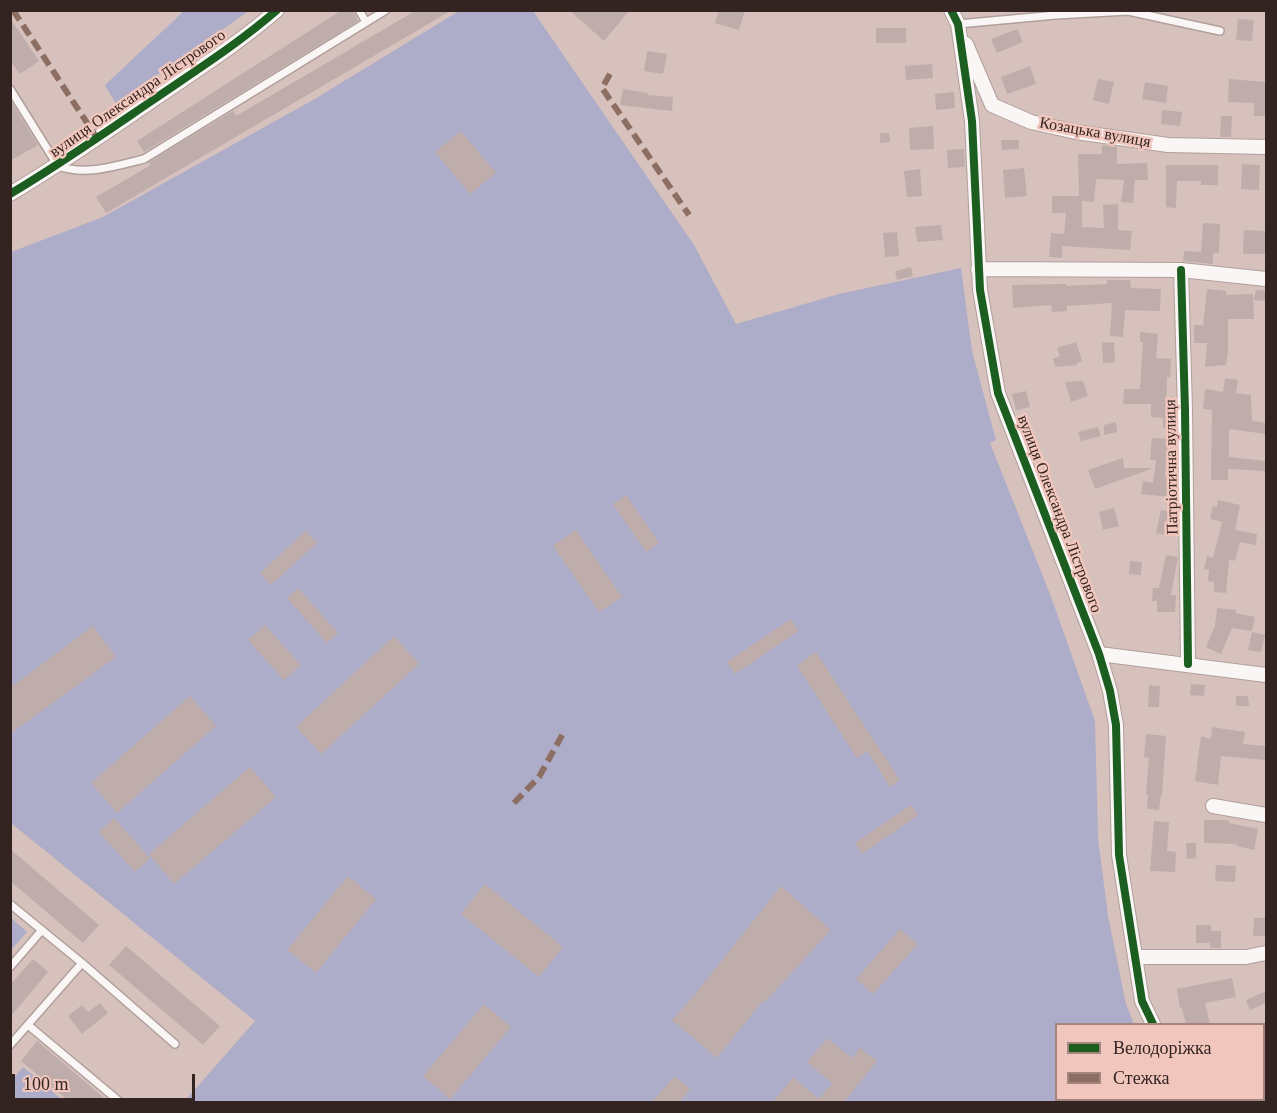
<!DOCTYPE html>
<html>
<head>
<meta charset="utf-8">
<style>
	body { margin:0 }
	#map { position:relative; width:1277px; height:1113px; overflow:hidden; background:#d7c1bc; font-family:"Times New Roman",serif }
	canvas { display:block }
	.frame { position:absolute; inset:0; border:12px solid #342421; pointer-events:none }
	.legend { position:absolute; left:1055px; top:1023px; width:210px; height:78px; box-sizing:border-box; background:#f0c6bd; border:2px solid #a5857f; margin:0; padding:8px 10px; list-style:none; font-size:18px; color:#342421 }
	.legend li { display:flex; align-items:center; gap:12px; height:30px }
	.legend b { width:30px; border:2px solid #a5857f }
	.scale { position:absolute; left:12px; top:1074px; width:183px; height:27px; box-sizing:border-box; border:3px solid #342421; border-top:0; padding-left:8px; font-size:18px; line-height:21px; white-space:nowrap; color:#342421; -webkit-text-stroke:4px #f0c6bd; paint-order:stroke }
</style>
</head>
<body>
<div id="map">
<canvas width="1277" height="1113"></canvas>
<div class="frame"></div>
<ul class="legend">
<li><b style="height:8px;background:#1b5e20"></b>Велодоріжка</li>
<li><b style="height:8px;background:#8d6e63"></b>Стежка</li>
</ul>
<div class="scale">100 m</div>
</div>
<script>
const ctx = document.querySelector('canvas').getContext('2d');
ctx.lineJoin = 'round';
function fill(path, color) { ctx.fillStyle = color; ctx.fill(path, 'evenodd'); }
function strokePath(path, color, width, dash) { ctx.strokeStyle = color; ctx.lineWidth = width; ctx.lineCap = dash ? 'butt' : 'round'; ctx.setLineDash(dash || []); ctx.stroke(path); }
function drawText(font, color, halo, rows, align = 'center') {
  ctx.font = font + ' "Times New Roman",serif'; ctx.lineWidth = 5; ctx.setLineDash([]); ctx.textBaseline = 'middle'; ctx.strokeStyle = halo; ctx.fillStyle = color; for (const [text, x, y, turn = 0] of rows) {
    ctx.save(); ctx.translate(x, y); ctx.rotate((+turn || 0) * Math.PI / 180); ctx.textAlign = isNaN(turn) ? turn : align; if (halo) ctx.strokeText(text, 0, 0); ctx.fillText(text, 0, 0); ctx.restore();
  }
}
fill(new Path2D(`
	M184 11H249L116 104 105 85Z
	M459 11H533L694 245 736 324 839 294 961 268 972 351 996 440 990 443 1050 594 1095 721 1098 838 1108 916 1126 1004 1134 1024H1056V1100H1166L1169 1102H184L255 1021 11 823V252L103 217 313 100Z
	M11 918 27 932 11 950Z
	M23 1067 65 1102H17L11 1098V1081Z`), '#adacc9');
fill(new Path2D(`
	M342 10H353L358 21 144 152 137 141Z
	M417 10H452L106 213 96 197 151 165 149 162 233 111 236 116Z
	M569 10H630L604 41Z
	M719 10H745L739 30 715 23Z
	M10 18 39 61 20 74 10 60Z
	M1238 19 1254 20 1252 41 1236 40Z
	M876 28H906V43H876Z
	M1017 29 1023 42 997 53 991 39Z
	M647 51 667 54 663 74 644 71Z
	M932 64 933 78 906 80 905 66Z
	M1030 66 1036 84 1007 94 1001 77Z
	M1098 79 1114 82 1109 104 1093 100Z
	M1229 79 1266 82V116H1254V103L1228 102Z
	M1145 82 1168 86 1166 103 1142 99Z
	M623 89 648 93 647 95 673 97 672 111 620 105Z
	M954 92 955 108 936 110 935 94Z
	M10 100 38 145 10 161Z
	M1162 110 1182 112 1180 126 1161 124Z
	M1221 116H1232L1231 137H1220Z
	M933 126 934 149 910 150 909 128Z
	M461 131 496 173 470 194 435 152Z
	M880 133H889L890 142 880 143Z
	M1001 140H1019V149L1002 150Z
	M1102 145 1117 147V164L1147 163 1148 180H1135L1133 203 1121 202 1124 180 1096 179 1094 202 1082 201V227L1104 228 1103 205 1118 204V230L1132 231 1130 250 1062 246V258L1049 257 1051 233 1064 234 1066 213H1052V196H1079L1078 154H1102Z
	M964 149 965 167 948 168 947 150Z
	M1242 164 1260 165 1259 190 1241 189Z
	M1166 165H1218V185H1201V181H1177L1176 208 1166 207Z
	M1024 168 1027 196 1005 198 1003 170Z
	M920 169 922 196 907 197 904 171Z
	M1203 223 1220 224 1219 253H1213V264L1183 261 1184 251 1201 252Z
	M941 225 943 240 917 242 915 227Z
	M1244 230 1266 231V254H1243Z
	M897 232 899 256 885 257 883 233Z
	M911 267 913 276 897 280 895 271Z
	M1107 280H1130L1131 288 1161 289 1160 311 1125 310 1123 337 1110 336 1112 303 1067 306V311L1052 312 1051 305 1013 308 1012 285 1066 284V286L1107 284Z
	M1207 289 1226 291V295L1253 294 1254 319H1228V352L1226 365 1205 367 1207 343H1194V325H1203Z
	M1256 290 1266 291V301L1254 300Z
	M1140 332 1158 334 1156 358 1171 359 1170 377H1167L1166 410 1176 411 1175 428H1163V418L1151 417V404H1123L1124 389H1140L1143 342H1140Z
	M1076 342 1082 361 1077 363V365L1055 367 1053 359 1060 356 1057 348Z
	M1114 342 1115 362 1103 363 1102 343Z
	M1225 378 1238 380 1236 393 1251 395 1252 421 1266 423V434L1229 429V457L1266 461V471L1228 469V480H1211L1212 410 1203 409 1205 389 1223 392Z
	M1083 381 1088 396 1071 402 1065 382Z
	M1026 391 1030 407 1016 410 1012 394Z
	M1116 422 1117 432 1104 435V425Z
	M1098 427 1101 436 1081 441 1078 432Z
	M1152 438 1168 439 1165 476H1172L1170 497 1141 494 1143 481 1153 483 1156 460H1150Z
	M1123 458 1124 468H1151V469L1095 489 1088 470Z
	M626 495 659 543 646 552 613 504Z
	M1218 500 1240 505 1235 530 1257 534 1256 545 1240 542 1235 561 1229 559 1226 593 1214 592V582L1208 581 1209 570 1204 569 1207 556 1213 558 1222 522 1210 519 1213 506 1217 507Z
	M1114 508 1119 526 1103 530 1099 512Z
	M1161 510 1173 513 1169 536 1156 533Z
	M576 530 622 597 599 612 553 546Z
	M306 531 317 543 271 585 260 573Z
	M1166 555 1178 557 1171 595H1176L1175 612H1157V601H1152L1153 588H1159Z
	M1130 561 1142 562 1141 575 1129 574Z
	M298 588 338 633 327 643 287 598Z
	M1217 608 1236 610V613L1255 617 1252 631 1232 628 1221 654 1206 647 1215 626Z
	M791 619 798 631 735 674 727 662Z
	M265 625 301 665 284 680 248 640Z
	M93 626 116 657 10 734V688Z
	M1252 632 1265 635 1261 652 1248 650Z
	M394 636 419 664 321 754 296 727Z
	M816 652 900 780 890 787 867 751 857 758 797 666Z
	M1191 684 1205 685 1204 696 1190 695Z
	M1149 685 1160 686 1159 707H1148Z
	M190 696 216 726 117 813 91 783Z
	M1236 696H1248L1249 706H1236Z
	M1212 727 1245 732 1243 744 1266 746V760L1221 756 1218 785 1195 781 1201 736 1211 739Z
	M1146 734 1166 736 1162 795H1161L1159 810 1147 809 1148 794H1146L1149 758 1144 757Z
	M250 767 276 797 174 884 149 854Z
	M911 805 918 815 862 854 855 843Z
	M114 818 150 858 135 872 99 832Z
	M1204 820H1229V823L1258 829 1254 850 1236 846 1237 844 1204 843Z
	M1154 821 1169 822 1167 851 1176 852 1175 872 1150 871Z
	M1186 843H1196V858L1187 859Z
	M10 849 99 925 83 943 10 881Z
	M1216 865 1236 866 1235 882 1215 881Z
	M348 876 376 899 316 973 287 950Z
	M485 884 563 947 539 977 461 914Z
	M781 886 831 930 763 1004 762 1002 717 1058 672 1020 692 998Z
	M1254 918H1266V936H1253Z
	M1196 925H1211V931H1221V948H1210V943H1196Z
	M900 929 918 944 873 994 856 979Z
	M126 946 220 1026 203 1045 109 965Z
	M33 959 48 972 10 1017V985Z
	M1232 978 1236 997 1205 1003 1210 1024H1186L1182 1008H1180L1177 989Z
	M1266 991V1003L1250 1010 1246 1000Z
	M100 1003 108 1013 82 1034 68 1016 82 1005 88 1012Z
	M484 1004 511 1027 450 1099 423 1076Z
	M827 1038 852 1058 860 1048 877 1061 844 1102H773L793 1077 819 1099 832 1083 807 1062Z
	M37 1041 109 1102H70L21 1061Z
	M675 1076 690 1089 679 1102H652Z`), '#beadab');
const lane = new Path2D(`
	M359 10 366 22
	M958 24 1056 15 1128 11 1220 31
	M10 89 58 166C86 176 116 166 144 159L386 10
	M10 904 82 963 10 1045
	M82 963 175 1044
	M10 967 42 930
	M28 1025 120 1102`);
const street = new Path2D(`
	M951 10 958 24 972 121 980 290 998 393 1099 654 1110 691 1116 725 1119 855 1142 1001 1153 1024
	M966 44 992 105 1031 122 1076 132 1168 145 1266 147
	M10 194C59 165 106 132 153 100 195 71 238 44 277 10
	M978 269 1181 270 1266 279
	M1181 270 1185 410 1188 664
	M1099 654 1266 675
	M1213 806 1266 815
	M1136 957H1246L1266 953
	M1264 1078H1266
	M1191 1100 1193 1102
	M1220 1102 1221 1100`);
strokePath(lane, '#b09f9b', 10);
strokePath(street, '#b09f9b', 16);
strokePath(lane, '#f9f6f5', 7);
strokePath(street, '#f9f6f5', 14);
strokePath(new Path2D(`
	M13 10 97 138
	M610 74 602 88 689 215
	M514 803 539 777 565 730`), '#8d6e63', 6, [12, 6]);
strokePath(new Path2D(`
	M951 10 958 24 972 121 980 290 998 393 1099 654 1110 691 1116 725 1119 855 1142 1001 1153 1024
	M10 194C59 165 106 132 153 100 195 71 238 44 277 10
	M1181 270 1185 410 1188 664`), '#1b5e20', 8);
drawText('16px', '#342421', '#f0c6bd', [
	["вулиця Олександра Лістрового",138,94,-35],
	["Козацька вулиця",1095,133,10],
	["Патріотична вулиця",1172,467,-91],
	["вулиця Олександра Лістрового",1059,514,69]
]);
</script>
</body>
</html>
